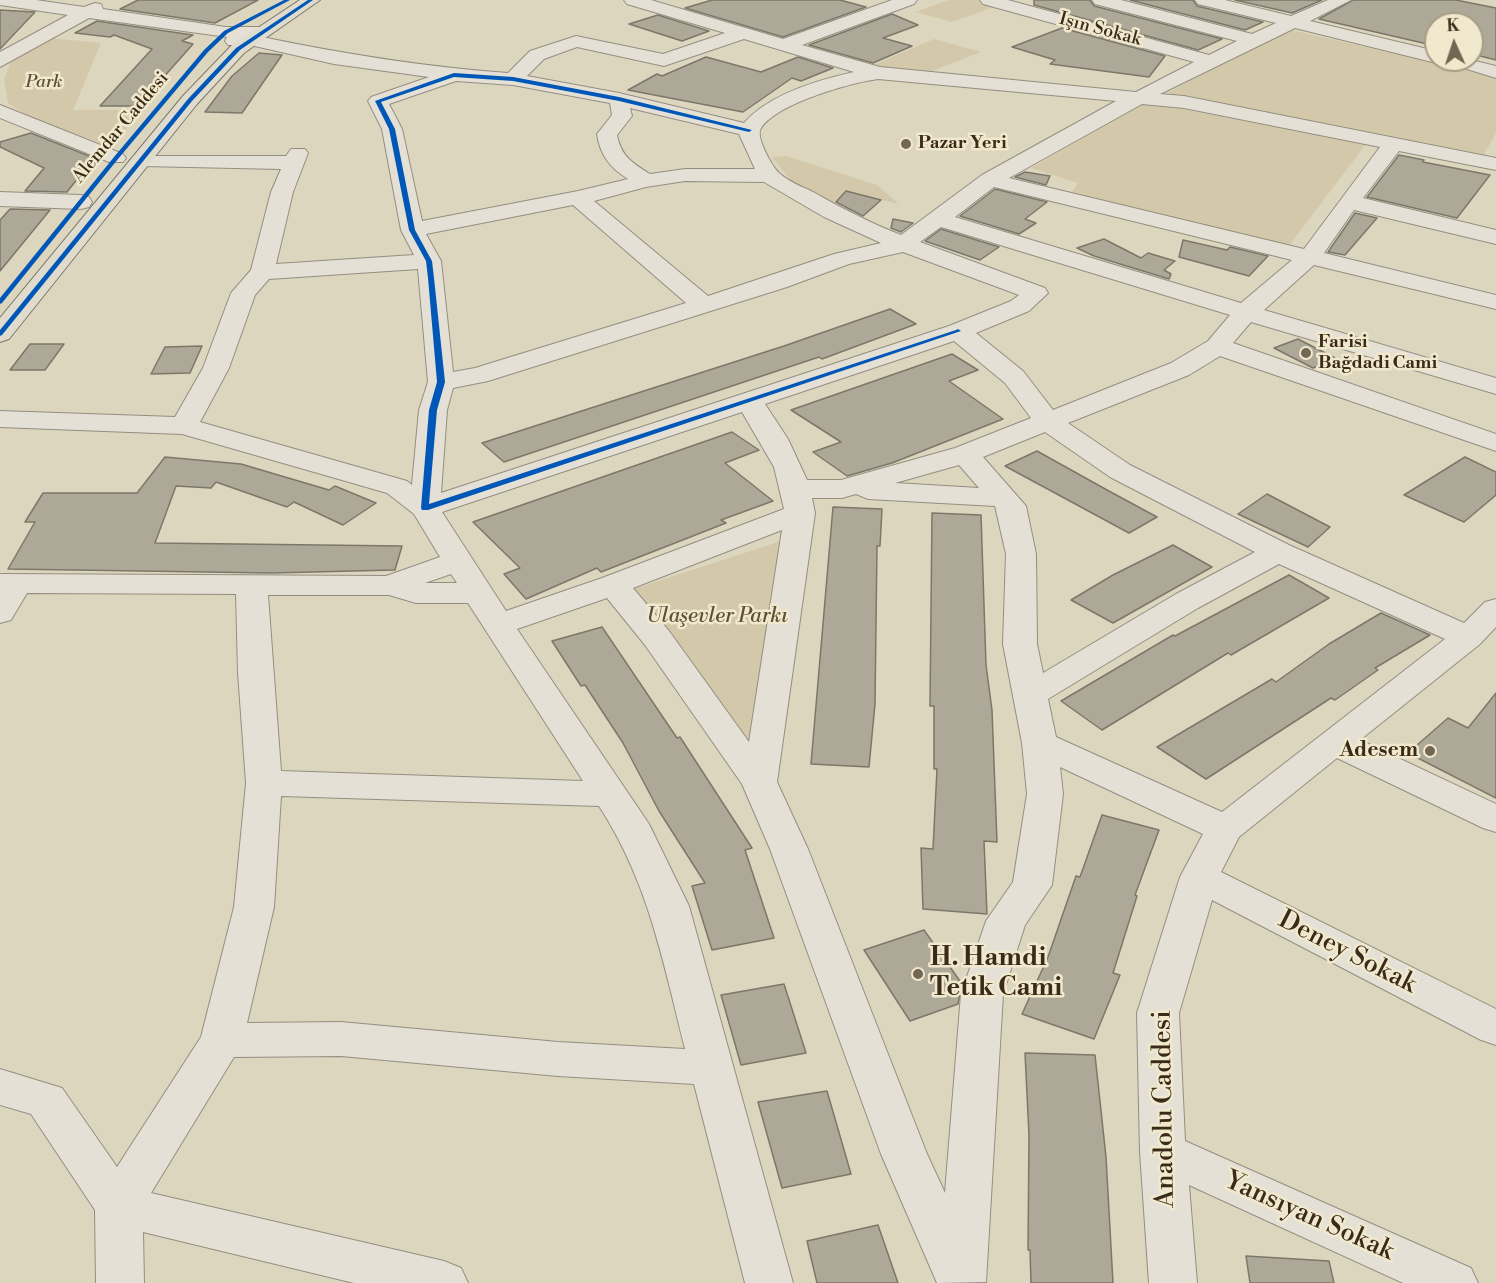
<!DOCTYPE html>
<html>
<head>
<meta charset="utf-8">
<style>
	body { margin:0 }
	#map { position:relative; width:1496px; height:1283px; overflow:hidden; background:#dcd6bf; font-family:"Libre Bodoni",serif }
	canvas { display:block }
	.north { position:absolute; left:1424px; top:12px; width:60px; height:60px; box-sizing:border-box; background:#f1e9cd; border:2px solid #a89d85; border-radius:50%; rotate:357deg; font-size:16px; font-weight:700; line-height:24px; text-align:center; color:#3a2a19 }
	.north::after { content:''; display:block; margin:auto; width:21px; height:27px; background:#736653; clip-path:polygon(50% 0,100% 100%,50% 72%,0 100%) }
</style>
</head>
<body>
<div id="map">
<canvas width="1496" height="1283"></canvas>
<div class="north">K</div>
</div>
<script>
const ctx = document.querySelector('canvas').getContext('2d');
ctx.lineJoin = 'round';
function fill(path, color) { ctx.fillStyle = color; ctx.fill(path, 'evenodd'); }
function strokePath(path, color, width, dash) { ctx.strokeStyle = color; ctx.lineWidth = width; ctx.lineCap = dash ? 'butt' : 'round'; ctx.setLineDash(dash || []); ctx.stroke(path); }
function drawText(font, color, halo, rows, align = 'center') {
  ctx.font = font + ' "Libre Bodoni",serif'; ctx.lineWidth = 5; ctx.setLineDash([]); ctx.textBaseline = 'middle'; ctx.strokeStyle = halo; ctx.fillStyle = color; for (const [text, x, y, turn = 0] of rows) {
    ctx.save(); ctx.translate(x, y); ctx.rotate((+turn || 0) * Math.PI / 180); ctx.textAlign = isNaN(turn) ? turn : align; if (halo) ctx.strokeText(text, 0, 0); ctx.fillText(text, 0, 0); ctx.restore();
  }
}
fill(new Path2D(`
	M949 0H982L999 5 952 22 915 12Z
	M1287 29 1496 77V133L1483 156 1167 93Z
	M50 38 101 43 73 110H145L109 146 27 116 8 103 4 79 11 62Z
	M934 39 981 52 922 75 869 67Z
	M1145 102 1366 144 1288 247 1069 196 1078 183 1031 168Z
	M786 156 877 185 899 204 846 191 832 206 793 183 772 157Z
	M784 540 748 746 634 589Z`), '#d3c9aa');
const building = new Path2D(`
	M138 0H258L215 23 120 9Z
	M712 0H840L866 7 783 37 685 8Z
	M1034 0H1090L1094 6 1222 39 1198 50 1034 5Z
	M1130 0H1193L1197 6 1263 22 1245 30Z
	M1235 0H1322L1292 13Z
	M1353 0H1456L1496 8V60L1472 54V24H1436V46L1319 19Z
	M0 10 35 12 0 49Z
	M892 14 918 25 883 38 912 46 873 63 809 45Z
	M658 15 709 31 682 41 629 24Z
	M97 21 193 35 182 41 193 44 138 106H100L152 49 114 35 110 37 75 33Z
	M1062 28 1165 56 1149 77 1050 64 1055 60 1012 47Z
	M259 53 282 55 242 113 205 112 232 76Z
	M706 57 761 72 798 57 833 68 801 81 792 78 743 112 628 90 657 74 662 76Z
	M31 133 94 158 67 192 25 191 44 168 0 147V142Z
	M1399 155 1424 160 1423 162 1490 175 1457 218 1367 197Z
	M1025 172 1050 176 1046 185 1015 177Z
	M995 189 1047 202 1025 219 1036 223 1019 234 960 216Z
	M846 191 881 200 863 216 836 202Z
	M10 209 50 210 0 271V220Z
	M1355 213 1377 218 1345 255 1328 252Z
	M893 219 913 223 901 232 891 228Z
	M941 229 999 247 980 260 925 241Z
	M1104 239 1141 258 1148 253 1175 261 1164 270 1171 274 1169 279 1094 256 1077 248Z
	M1183 240 1227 250 1230 247 1268 256 1249 276 1179 257Z
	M890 309 916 324 822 359 819 357 504 462 482 443 784 346Z
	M1298 339 1337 359 1313 368 1274 348Z
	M30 344H64L45 370H10Z
	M202 346 190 373 151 374 165 347Z
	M952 354 978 370 949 381 1003 419 892 463 847 476 813 452 841 442 791 410Z
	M732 432 759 450 725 463 773 501 721 520 726 523 601 572 597 568 526 599 504 574 520 568 473 522Z
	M1037 451 1107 490 1157 517 1129 533 1005 466Z
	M165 457 241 464 329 490 335 486 376 503 343 525 294 502 287 507 216 482 211 488 176 486 155 543 402 546 395 570 271 573 8 569 35 522H25L43 493H137Z
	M1465 457 1496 472V495L1464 522 1404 495Z
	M1267 494 1330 527 1308 547 1238 514Z
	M833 507 882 509 880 546H877L875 704 869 767 811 764Z
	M932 513 981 515 986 665 992 710 997 842 984 841 987 914 923 909 921 848 933 849 937 769H934V706H930Z
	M1173 545 1212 567 1113 623 1071 600 1113 575Z
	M1289 575 1329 598 1231 655 1228 653 1102 730 1061 701 1173 635 1175 636Z
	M1381 613 1430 635 1375 668 1378 670 1335 700 1331 698 1206 779 1157 747 1272 679 1276 682 1329 644Z
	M602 627 677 738 680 737 752 848 745 850 774 938 712 950 692 886 705 883 659 811 623 743 585 685 581 686 552 641Z
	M1496 693V798L1408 753 1448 718 1468 728Z
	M1102 815 1159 830 1135 895 1137 896 1113 973 1120 975 1094 1039 1022 1014 1048 957 1076 876 1080 877Z
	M924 930 962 984 958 1004 910 1021 864 950Z
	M784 984 806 1053 741 1065 721 995Z
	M1025 1053 1095 1055 1106 1157 1113 1283H1031L1030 1250H1028L1029 1135Z
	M827 1091 851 1174 782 1188 758 1102Z
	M878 1225 898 1283H817L807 1241Z
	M1246 1256 1329 1261 1334 1283H1250Z`);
fill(building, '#ada897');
strokePath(building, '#7d776a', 1.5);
const minor = new Path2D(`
	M0 0H36L84 7 95 3 101 4 103 9 226 27H261L270 32 262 37C344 54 425 67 508 73L530 51 576 36 663 54 725 33 627 4 624 0H651L783 39 892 0H917L914 4 802 45 880 67 1136 92 1194 62 983 4 980 0H1008L1209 55 1237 41 1095 4 1092 0H1121L1252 34 1276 23 1198 4 1195 0H1225L1291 16 1328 0H1351L1310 21 1436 51V60H1471L1496 66V78L1441 61 1436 63 1295 28 1160 94 1184 96 1496 158V170L1399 151 1363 198 1496 230V244L1354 210 1324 253 1496 295V309L1314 265 1264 310 1496 378V394L1251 322 1233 343 1496 434V451L1220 356 1189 375 1068 423 1130 465 1289 545 1464 623 1485 602 1496 599V627L1480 644 1360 740 1496 804V832L1483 828 1337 758 1239 837 1221 872 1496 1009V1045L1481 1040 1212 900 1179 1013 1185 1141 1471 1268 1478 1283H1403L1189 1185 1197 1283H1149L1140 1152 1137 1013 1180 877 1203 834 1060 767 1063 794 1052 885 1025 925 1003 994 986 1282 937 1283 881 1154 770 849 742 784 645 645 607 598 517 629 649 824 689 906 793 1283H745L694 1084 558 1076 341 1056 234 1057 151 1193 444 1261 461 1268 468 1283H354L143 1232 144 1283H96L95 1210 31 1114 0 1105V1069L62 1088 117 1167 201 1037 234 907 246 783 238 673 236 594 27 593 11 620 0 623V574L386 576 440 557 414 514 387 493 182 434 0 427V411L175 417 203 368 231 293 251 270 271 192 281 169 142 166 135 164 131 160 135 156H286L291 149H305L308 153 293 192 276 264 414 255 401 230 382 129 368 101 371 97 429 77 334 64 250 45H228L225 41 227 37 89 18 0 67V52L68 15 0 5ZM744 39 854 72C818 80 769 94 744 123L619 93 527 76 544 59 577 47 664 66ZM878 79 1116 101 982 175 901 235C871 223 843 209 815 193 803 187 789 182 779 173 772 166 755 137 761 128 778 103 850 83 878 79ZM456 81 513 85 610 103 612 115 597 134C600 155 610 168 628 179L578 191 422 221 402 129 389 104ZM1142 104 1184 108 1380 147 1304 249 1009 178ZM630 108 739 134 755 169H685L650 174C632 163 621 156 617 135L632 116ZM685 181 764 182 824 217 881 243 834 254 708 296 594 201 646 187ZM994 187 1292 260 1241 303 955 217ZM573 205 686 303 475 368 453 372 441 261 426 234ZM941 227 1230 315 1208 341 1171 363 1053 410 1023 371 976 333 1029 311 1048 293 1045 288 920 242ZM903 252 1019 295 1011 301 949 326 441 493 447 410 453 388 488 381 787 287 849 264ZM418 269 428 382 419 410 412 485 407 481 200 422 229 368 255 295 269 279ZM954 341 1005 383 1031 418 955 448 841 480H807L788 439 765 404ZM742 412 774 467 784 509 602 578 506 611 442 512ZM1045 432 1110 477 1255 552 1176 594 1043 673 1037 644 1036 554 1026 506 983 457ZM959 465 979 488 895 483ZM856 494 868 499 995 506 1006 554 1003 644 1022 743 1027 794 1013 882 986 921 961 994 945 1193 927 1154 808 849 777 782 815 513 812 498H842ZM782 530 749 742 669 631 633 588ZM1279 564 1445 639 1222 812 1056 737 1048 699 1198 608ZM451 574 457 583H425ZM268 595H389L416 603H468L583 781 281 771ZM281 796 599 806C649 883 663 962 685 1049L558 1042 341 1022 247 1023 274 907Z
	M0 105 123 154 126 158 123 162H109L0 118Z
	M0 192 81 195 89 197 92 202 89 207 81 209 0 206Z`);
const major = new Path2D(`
	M300 0H320L244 53 197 104 9 339 0 342V318L183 96 232 45Z`);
strokePath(minor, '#948e80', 2);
strokePath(major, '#7d776a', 2);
fill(minor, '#e4e0d5');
fill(major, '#dfdbcd');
fill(new Path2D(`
	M284 0H290L228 33 208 52 118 159 2 303 0 304V298L114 157 204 50 224 31Z
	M308 0H313L240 50 192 101 2 335 0 336V330L188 99 236 48Z
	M454 73 513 77 619 97 752 130 749 132 619 101 513 81 454 77 381 102 395 129 415 230 432 261 434 278 445 382 437 410 429 504 956 330 958 329 961 331 428 510H422L421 508 429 410 437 382 428 278 426 261 409 230 389 129 375 101Z`), '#0057b8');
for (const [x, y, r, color] of [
	[906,144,6,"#736653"],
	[1306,353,6,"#736653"],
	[1430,751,6,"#736653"],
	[918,974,6,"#736653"]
]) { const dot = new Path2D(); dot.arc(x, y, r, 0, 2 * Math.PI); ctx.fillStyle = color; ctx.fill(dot); strokePath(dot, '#f1e9cd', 2); }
drawText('18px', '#3a2a19', '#f1e9cd', [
	["Işın Sokak",1100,30,15],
	["Alemdar Caddesi",121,128,-50]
]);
drawText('italic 18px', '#5e4f39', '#f1e9cd', [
	["Park",44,83]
]);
drawText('bold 18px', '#3a2a19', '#f1e9cd', [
	["Pazar Yeri",918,144],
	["Farisi",1318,343],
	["Bağdadi Cami",1318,364]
], 'left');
drawText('italic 21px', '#5e4f39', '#f1e9cd', [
	["Ulaşevler Parkı",717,617]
]);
drawText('bold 21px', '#3a2a19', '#f1e9cd', [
	["Adesem",1418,751]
], 'right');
drawText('26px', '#3a2a19', '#f1e9cd', [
	["Deney Sokak",1347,953,27],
	["Anadolu Caddesi",1165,1109,-91],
	["Yansıyan Sokak",1309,1217,24]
]);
drawText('bold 26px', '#3a2a19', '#f1e9cd', [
	["H. Hamdi",930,959],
	["Tetik Cami",930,989]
], 'left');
</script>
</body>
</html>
